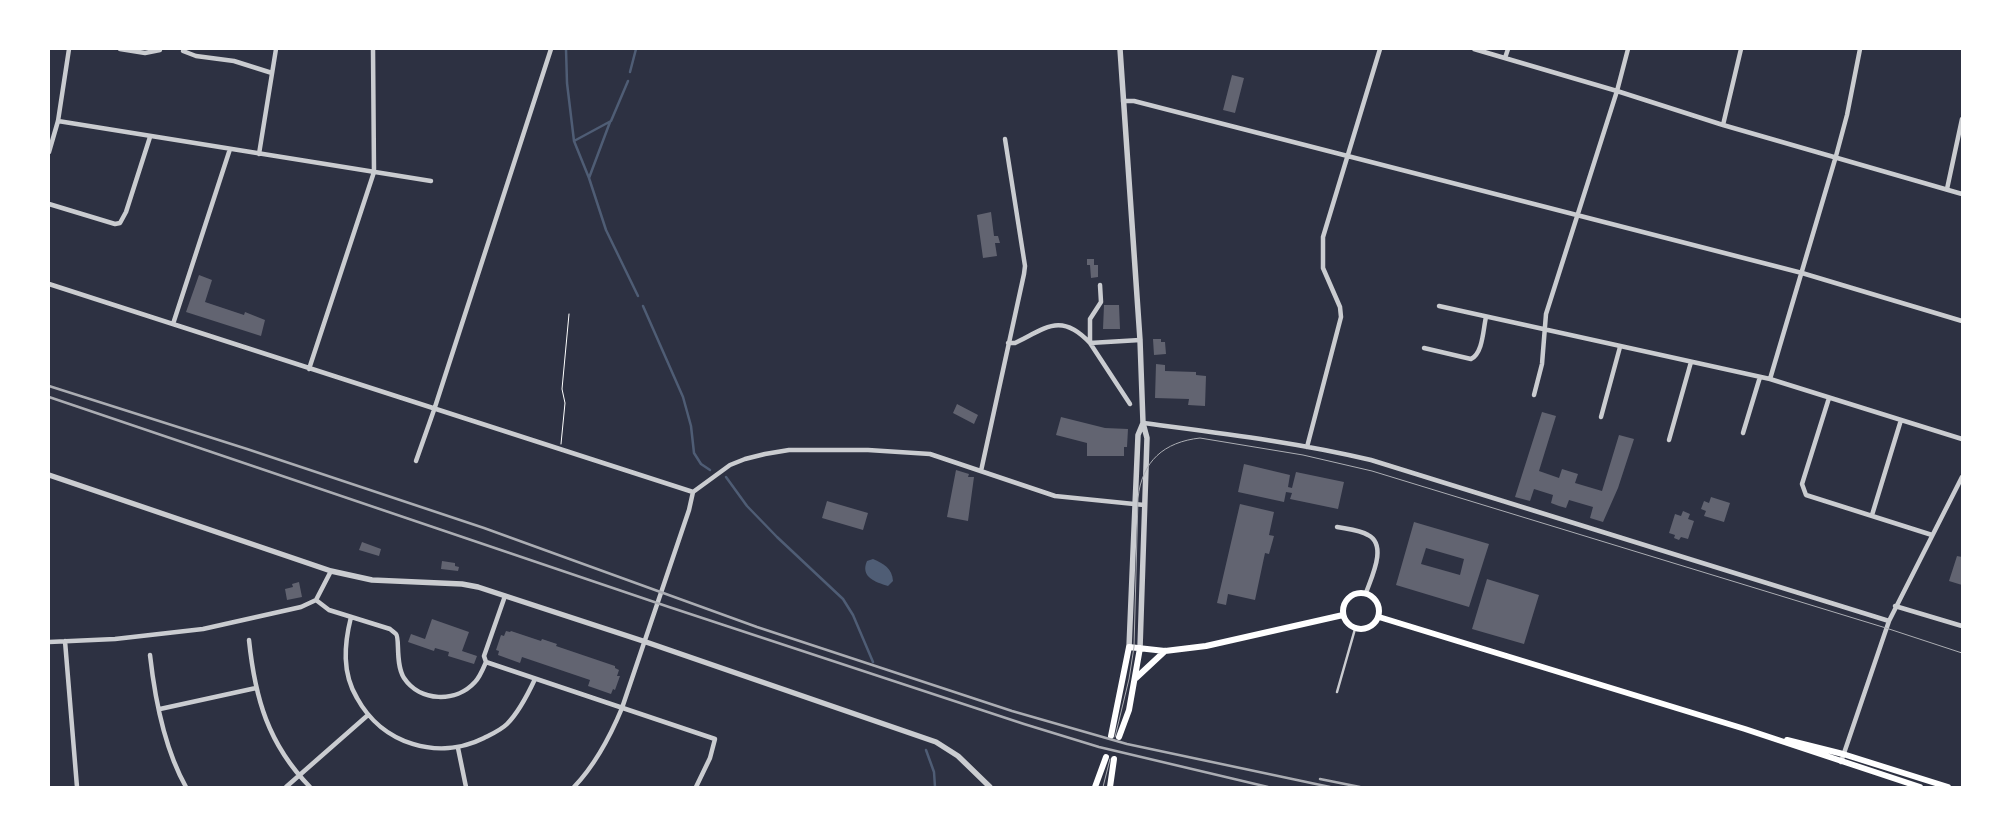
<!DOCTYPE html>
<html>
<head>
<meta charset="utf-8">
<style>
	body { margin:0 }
	#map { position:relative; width:2011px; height:836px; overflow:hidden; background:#2d3142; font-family:Montserrat,sans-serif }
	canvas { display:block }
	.frame { position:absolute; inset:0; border:50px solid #fff; pointer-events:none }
</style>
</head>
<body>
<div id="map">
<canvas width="2011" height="836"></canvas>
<div class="frame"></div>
</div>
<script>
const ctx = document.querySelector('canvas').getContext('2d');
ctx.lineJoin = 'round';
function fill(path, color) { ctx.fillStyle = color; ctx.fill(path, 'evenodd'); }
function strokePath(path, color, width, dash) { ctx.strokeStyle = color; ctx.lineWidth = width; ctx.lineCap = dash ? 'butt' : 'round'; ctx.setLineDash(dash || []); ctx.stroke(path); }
fill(new Path2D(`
	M873 559C884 564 892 568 893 581L888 586C875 582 860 577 867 561Z`), '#4f5d75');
strokePath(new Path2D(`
	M566 49 567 83 574 141 589 178 606 230 638 296
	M630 72 636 49
	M574 141 611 121 628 81
	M589 178 610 122
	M643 306 683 397 691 426 694 453 701 464 710 470
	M726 477 747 506 777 537 843 599 853 615 873 662
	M926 750 934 772 935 787`), '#4f5d75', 2.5);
fill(new Path2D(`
	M1232 75 1244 78 1235 113 1223 110Z
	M991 212 994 236H998L1000 243H995L997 256 983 258 977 215Z
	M1087 259H1094V265H1098V277L1091 278 1090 265H1087Z
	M199 275 212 280 205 302 244 315 245 312 265 320 261 336 186 312Z
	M1104 305H1119L1120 329H1103Z
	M1153 339H1161V342H1165L1166 354 1154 355Z
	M1156 364 1165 365V371L1196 372V375L1206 376 1205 406 1188 405 1189 399 1155 398Z
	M957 404 978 415 974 424 953 413Z
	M1542 412 1556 416 1539 471 1559 478 1562 469 1578 474 1575 483 1602 491 1619 435 1634 439 1618 488 1603 522 1590 518 1593 507 1569 500 1566 508 1559 506 1551 503 1553 495 1534 489 1530 501 1515 497Z
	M1061 417 1105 428 1128 429 1127 447H1124V456H1087V443L1056 435Z
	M1244 464 1290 475 1288 487 1292 488 1296 472 1344 482 1338 509 1290 499 1292 493 1286 492 1284 502 1238 492Z
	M956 470 969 474 968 477H974L968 521 947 517Z
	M1711 497 1730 503 1724 522 1704 516 1706 511 1701 509 1704 501 1709 503Z
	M827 501 868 513 863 530 822 518Z
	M1240 504 1274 512 1269 535 1274 536 1269 554 1265 553 1255 600 1228 594 1226 605 1217 603Z
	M1683 511 1690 514 1688 519 1694 521 1688 539 1681 537 1679 540 1674 538 1675 535 1669 533 1675 514 1681 516Z
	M1414 522 1489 544 1469 607 1396 585ZM1426 548 1464 559 1460 575 1421 564Z
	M362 542 381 549 379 556 359 550Z
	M1957 556 1962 557V585L1949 581Z
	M442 561 455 563V566L459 567 458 571 441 569Z
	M1487 579 1539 595 1524 644 1472 629Z
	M299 582 302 597 287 600 285 589 293 587 292 584Z
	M432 619 469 632 462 651 477 656 474 664 448 656 449 652 435 648 434 651 408 642 411 634 425 639Z
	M506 631 510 632 511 631 541 641 542 639 557 644 556 646 615 666V668L619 670 617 676H620L615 690 613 689 611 694 588 686 590 680 522 657 520 663 498 655 499 651 496 650 501 635 504 636Z`), '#626471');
strokePath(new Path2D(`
	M561 444 565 403 562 389 569 314`), '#fff', 1);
strokePath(new Path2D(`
	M1337 692 1355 629`), '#caccd0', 2.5);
strokePath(new Path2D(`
	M120 49 145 53 160 50
	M1474 49 1617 91 1723 125 1962 194
	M183 51 196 56 234 61 272 73
	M1505 58 1508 49
	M1123 101H1134L1802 273 1962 321
	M58 121 431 181
	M1723 125 1741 49
	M49 152 58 121 69 49
	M259 154 276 49
	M1947 189 1962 119
	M49 204 115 224 120 223 126 212 150 137
	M49 284 693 492
	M1439 306 1770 379 1962 439
	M173 324 230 149
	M1008 343H1015C1046 328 1061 312 1090 343V319L1101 302 1100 285
	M1424 348 1471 359C1483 353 1483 330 1486 317
	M309 369 374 172 373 49
	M1770 379 1836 156 1847 115 1860 49
	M1534 395 1542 364 1546 314 1617 91 1628 49
	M1829 398 1802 484 1806 495 1932 535
	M1130 404 1090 343 1140 340
	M1601 417 1620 347
	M1143 423C1219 433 1296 442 1371 460L1889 621
	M1743 433 1760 377
	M1669 440 1691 362
	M1307 447 1341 317 1340 307 1323 268V237L1380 49
	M416 461 434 410 551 49
	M981 471 1024 274 1025 266 1005 139
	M693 492 730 465 745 459 765 454 789 450H868L930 454 1055 496 1144 505
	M1872 515 1901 420
	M1337 527C1347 529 1360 530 1368 535 1388 545 1371 578 1366 593
	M316 600 329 610 390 629C391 630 395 633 396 634 400 638 395 664 404 678 420 702 456 703 475 682 480 677 483 669 486 662L484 656 505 596
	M1895 606 1962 626
	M351 617C344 645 342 673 357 698 382 744 438 761 484 738 492 734 501 730 507 724 519 712 528 694 535 679
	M249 640C255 698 268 744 310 787
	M65 641 77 787
	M49 642 115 639 203 629 301 607 316 600 331 571
	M150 655C155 700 164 748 186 787
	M486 662 715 739 710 758 696 787
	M160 709 256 688
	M458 748 466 787
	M1841 762 1889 621 1962 477
	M286 787 368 715
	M574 787C596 764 610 737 622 708L689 510 693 492`), '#caccd0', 4.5);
strokePath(new Path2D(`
	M1120 49 1140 340 1143 423 1147 438 1140 648
	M49 475 331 571 372 580 462 584 478 587 646 642 936 742 958 756 990 787
	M1129 647 1138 435 1143 423`), '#caccd0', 5.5);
strokePath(new Path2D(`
	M1343 611a18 18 0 1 1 36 0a18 18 0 1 1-36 0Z
	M1379 617 1745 729 1920 787
	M1136 678 1165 651
	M1111 736 1129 647 1165 651 1206 646 1343 615
	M1119 737 1129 710 1140 648
	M1787 740 1843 754 1948 787
	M1095 787 1106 757
	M1110 787 1114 759`), '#fff', 6);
strokePath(new Path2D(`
	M1115 737 1129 679 1134 647 1138 498C1142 461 1164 442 1200 438L1303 455 1372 471 1886 628 1962 653
	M1103 787 1110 759`), '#abadb3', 1);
strokePath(new Path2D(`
	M49 386 247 449 484 528 757 627 1012 711 1127 744 1330 787
	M49 397 669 607 1024 724 1099 747 1268 787
	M1320 779 1360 787`), '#abadb3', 2.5);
</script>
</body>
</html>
